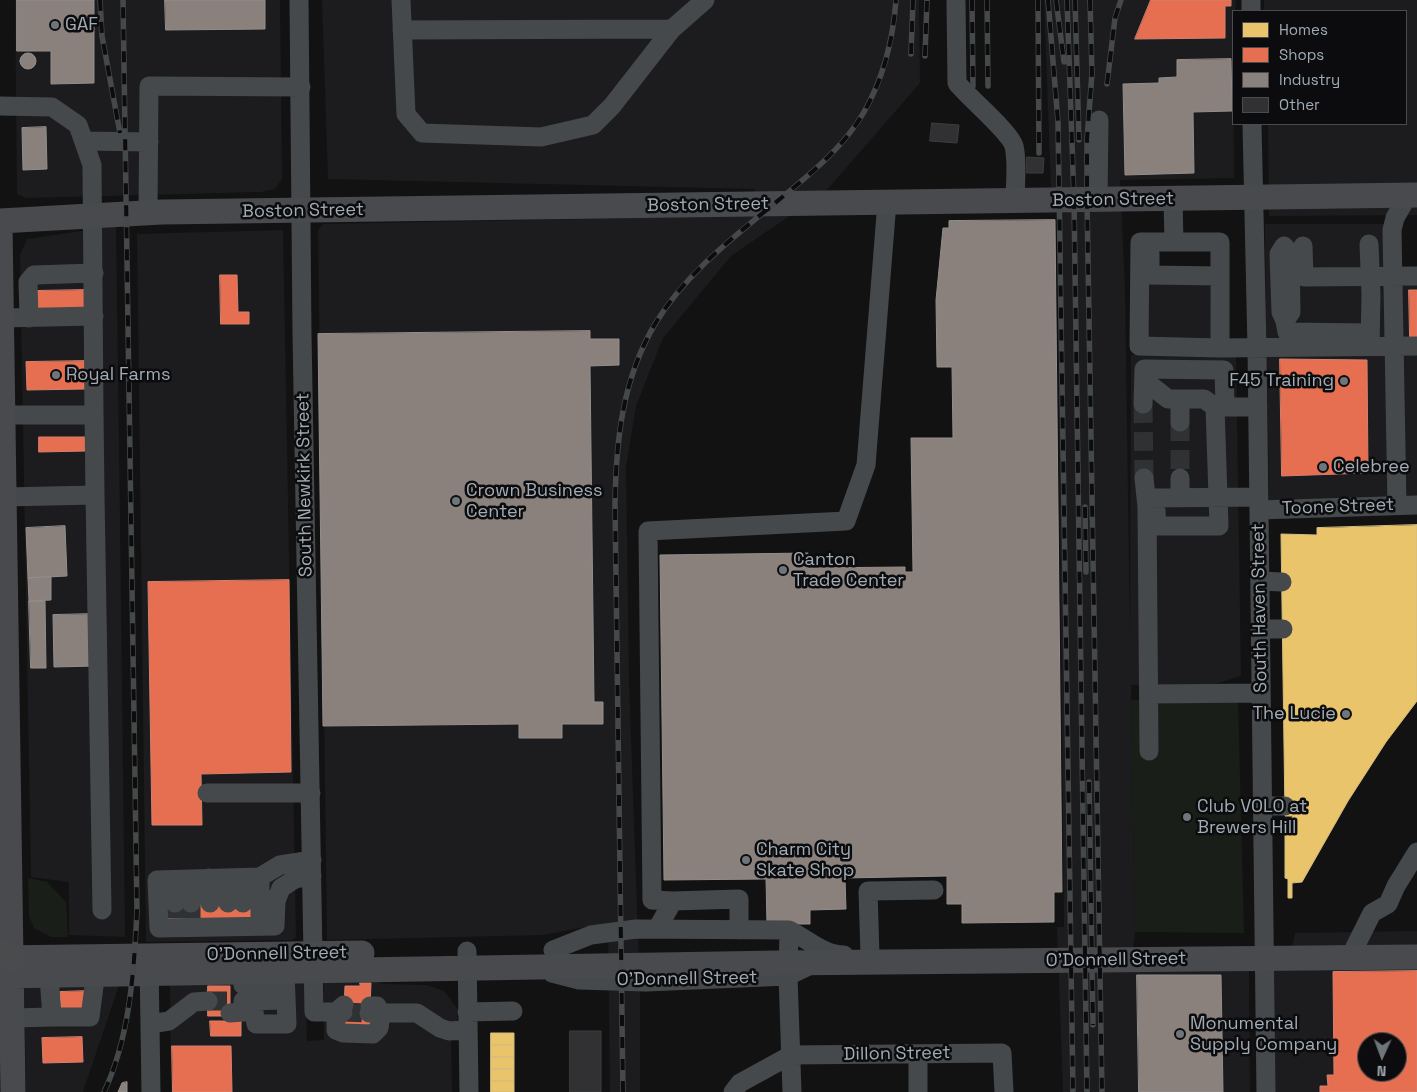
<!DOCTYPE html>
<html>
<head>
<meta charset="utf-8">
<style>
	body { margin:0 }
	#map { position:relative; width:1417px; height:1092px; overflow:hidden; background:#121212; font-family:"Space Grotesk",sans-serif }
	canvas { display:block }
	.legend { position:absolute; left:1232px; top:10px; width:175px; height:115px; box-sizing:border-box; background:#0c0c0e; border:1px solid #484c50; margin:0; padding:6px 9px; list-style:none; font-size:15px; color:#a1acb4 }
	.legend li { display:flex; align-items:center; gap:10px; height:25px }
	.legend b { width:25px; border:1px solid #484c50 }
	.north { position:absolute; left:1357px; top:1032px; width:50px; height:50px; box-sizing:border-box; background:#0c0c0e; border:1px solid #484c50; border-radius:50%; rotate:182deg; font-size:14px; font-weight:700; line-height:20px; text-align:center; color:#a1acb4 }
	.north::after { content:''; display:block; margin:auto; width:18px; height:22px; background:#6f767b; clip-path:polygon(50% 0,100% 100%,50% 72%,0 100%) }
</style>
</head>
<body>
<div id="map">
<canvas width="1417" height="1092"></canvas>
<ul class="legend">
<li><b style="height:14px;background:#e9c46a"></b>Homes</li>
<li><b style="height:14px;background:#e76f51"></b>Shops</li>
<li><b style="height:14px;background:#8a817c"></b>Industry</li>
<li><b style="height:14px;background:#313133"></b>Other</li>
</ul>
<div class="north">N</div>
</div>
<script>
const ctx = document.querySelector('canvas').getContext('2d');
ctx.lineJoin = 'round';
function fill(path, color) { ctx.fillStyle = color; ctx.fill(path, 'evenodd'); }
function strokePath(path, color, width, dash) { ctx.strokeStyle = color; ctx.lineWidth = width; ctx.lineCap = dash ? 'butt' : 'round'; ctx.setLineDash(dash || []); ctx.stroke(path); }
function drawText(font, color, halo, rows, align = 'center') {
  ctx.font = font + ' "Space Grotesk",sans-serif'; ctx.lineWidth = 5; ctx.setLineDash([]); ctx.textBaseline = 'middle'; ctx.strokeStyle = halo; ctx.fillStyle = color; for (const [text, x, y, turn = 0] of rows) {
    ctx.save(); ctx.translate(x, y); ctx.rotate((+turn || 0) * Math.PI / 180); ctx.textAlign = isNaN(turn) ? turn : align; if (halo) ctx.strokeText(text, 0, 0); ctx.fillText(text, 0, 0); ctx.restore();
  }
}
fill(new Path2D(`
	M15 0H280L282 179 275 189 261 192 26 198 17 194Z
	M322 0H919L920 83 826 191 731 256 663 338 636 406 626 467 629 681 640 994V1092H610L608 926 585 927 543 935 327 940 318 230 323 224 739 216 755 189 328 179Z
	M1044 0H1236L1235 11H1233L1234 178 1120 180 1125 288 1130 635 1131 355H1236L1241 676 1212 685H1131L1135 932 1130 972 1249 971 1250 1092H1063L1057 927H1064L1057 214 1051 188Z
	M1264 0H1417V215L1269 216 1268 124H1406V11H1264Z
	M1265 224H1385L1387 340 1266 341Z
	M116 226 120 520 125 937 69 935V882L31 877 20 255 27 239Z
	M283 230 296 937 292 940 146 942 137 234Z
	M1143 280 1210 281 1211 340 1143 339Z
	M1417 283V339H1400L1399 284Z
	M1389 353 1390 499 1269 501 1267 355Z
	M1396 354H1417V499L1397 500Z
	M1417 931V1092H1267L1268 955 1291 953 1295 933ZM1367 1042H1397V1072H1367Z
	M121 979 83 1092H26L24 983Z
	M366 979 383 984 427 985 444 991 457 1008 458 1038 451 1039 452 1092H171L170 981H303L305 985 307 1041 324 1040V980Z`), '#1c1c1e');
fill(new Path2D(`
	M1131 700 1238 702 1244 933 1135 932Z
	M28 878 47 882 66 902 68 937H51L34 928 29 916Z`), '#191f18');
const homes = new Path2D(`
	M1417 525V701L1386 742 1348 801 1302 882 1292 883V898H1288V879L1285 878V829L1293 816H1285L1281 534 1317 535V528Z
	M491 1033H514V1045H491Z
	M491 1045H514V1057H491Z
	M491 1057H514V1069H491Z
	M491 1069H514V1081H491Z
	M491 1081H514V1092H491Z`);
fill(homes, '#e9c46a');
strokePath(homes, '#d3bd80', 1);
const shops = new Path2D(`
	M1151 0H1231V6H1225V38L1135 39Z
	M220 275H237L238 312H249V324H221Z
	M84 290 85 312 33 313V291Z
	M1409 290H1417V338H1410Z
	M1280 359 1367 360 1368 473 1282 476Z
	M85 361 86 389 27 390 26 362Z
	M39 437H86V451L39 452Z
	M289 580 291 772 201 774 202 825H152L148 582Z
	M160 903H258V918L160 919Z
	M1417 971V1092H1320V1086H1328L1327 1075H1334L1333 972ZM1367 1042H1397V1072H1367Z
	M360 983H371L369 1033 343 1031 345 986H360Z
	M208 986H230V1016H208Z
	M87 991V1007L68 1020 61 1007 60 992Z
	M210 1021H241V1036H211Z
	M82 1037 83 1062 43 1063 42 1038Z
	M172 1046H231L232 1092H173Z`);
fill(shops, '#e76f51');
strokePath(shops, '#d2816f', 1);
const industry = new Path2D(`
	M17 0H94V83L51 84V51H17Z
	M165 0H265V29L166 30Z
	M20 61a8 8 0 1 1 16 0a8 8 0 1 1-16 0Z
	M1231 59 1232 111 1193 112 1194 173 1125 175 1123 84 1159 83V78L1177 77V60Z
	M46 127 47 169 23 170 22 128Z
	M1055 220 1062 892H1054V922L962 923V904H947V876L845 878 846 909 810 910V924H767L766 879 664 880 660 555 808 553V568L905 567V572H913L911 438H953L952 367H937L936 300 943 228H949V221Z
	M590 331V339H619V365L590 366 594 702H603V724H562V738H519V724L323 726 318 334Z
	M65 526 67 576 28 578 26 528Z
	M51 577V600L29 601 28 578Z
	M29 601H45L46 668H31Z
	M93 614 94 666 54 667 53 615Z
	M1137 975H1221L1223 1092H1139Z
	M127 1082V1092H118L122 1083Z`);
fill(industry, '#8a817c');
strokePath(industry, '#918e8d', 1);
const building = new Path2D(`
	M932 123 959 125 957 143 930 141Z
	M1027 157 1044 158 1043 173H1027Z
	M570 1031H601V1092H570Z`);
fill(building, '#313133');
strokePath(building, '#3a3d3e', 1);
strokePath(new Path2D(`
	M1143 404 1144 478
	M1180 422V478
	M175 918V903
	M191 918V903
	M208 1001H230
	M343 1012 369 1013`), '#2f3132', 19, [19, 9]);
strokePath(new Path2D(`
	M299 0 302 334 314 1012H343
	M401 0 406 114 422 133 541 137 593 125 612 106 672 29 402 30
	M1251 0V11
	M956 2 957 83C969 98 1010 132 1014 146 1018 163 1015 184 1015 201
	M672 29 705 0
	M0 106 52 107 78 125 92 165 94 415H3
	M1252 124 1257 348 1266 1092
	M85 141 149 142
	M1173 199 1174 242
	M1098 200 1099 120
	M148 213 149 86 301 87
	M1369 244 1371 295 1370 345
	M1303 246 1304 277 1417 276
	M1150 253V275L1220 276
	M2 318 94 316
	M29 318 28 282 34 275 94 273
	M1285 321 1281 312 1279 254 1284 246 1290 253 1291 312 1285 321 1287 332 1370 333
	M1220 348 1139 346 1140 242H1220V348L1417 346
	M1144 380 1168 399H1204L1215 407H1258
	M1180 399V422
	M1143 404 1144 369 1224 370 1225 407
	M1144 478 1147 507 1149 751
	M1180 478V497
	M95 495 102 910
	M4 497 95 495 94 415
	M1146 498 1259 497
	M1397 505 1392 230 1395 218 1408 195
	M1150 508 1156 511 1157 526H1219L1215 407
	M1259 510 1417 505
	M1260 581 1282 582
	M1260 629H1283
	M1149 694 1261 693
	M207 793H311
	M1262 806H1285
	M312 860 280 865 260 877 157 880 159 928 275 926 276 901 281 888 295 879 312 876
	M260 877V926
	M209 878 210 903
	M242 878 243 903
	M175 880V903
	M673 901 652 900 648 531 846 521 866 465 887 202
	M191 903 192 879
	M228 903V878
	M657 929 673 901 739 899V930
	M789 930 788 976 792 1092
	M553 950 591 935 636 929 789 930C808 939 823 955 844 955
	M467 951 469 1092
	M870 955 868 891 934 890
	M1337 955H1351L1372 913 1388 904 1396 886 1417 852
	M149 961 151 1092
	M48 963 52 1017H90L97 963
	M552 973 579 980 646 982 788 976 813 964
	M243 985H285
	M344 1005 336 1012V1030L343 1033 373 1034 379 1028 381 1013 377 1006H370
	M243 1012H254L256 1024H287L285 971
	M467 1012 513 1011
	M230 1013 243 1012V1001L286 1000
	M369 1013H417L440 1028 449 1031 468 1030
	M12 1018 52 1017
	M150 1024 169 1021 194 1002 208 1001
	M733 1092 740 1083 791 1055 1002 1053 1004 1092
	M918 1092V1054`), '#46494b', 19);
strokePath(new Path2D(`
	M0 221 162 212 1417 195
	M0 225 13 1092
	M0 958 362 953
	M0 976 779 963 1417 957`), '#484a4d', 25);
strokePath(new Path2D(`
	M0 952 11 957`), '#494b4c', 28);
const rail = new Path2D(`
	M100 0 102 36 120 133
	M972 0 973 86
	M987 0 988 86
	M1038 0 1039 153
	M1048 0 1058 122 1073 1092
	M1056 0 1064 62
	M1067 0 1074 200 1087 1092
	M1075 0 1079 140
	M1090 0 1092 73 1087 139V200L1102 1092
	M911 54 913 0
	M925 56 927 0
	M1107 84 1115 18 1121 0
	M1085 507 1086 572
	M1089 782 1093 1025
	M104 1092C130 1037 134 971 137 911L123 0
	M623 1092 615 504C616 441 622 380 655 324 687 271 739 233 786 194 815 170 845 145 864 112 884 77 893 40 896 0`);
strokePath(rail, '#46494a', 5.5);
strokePath(rail, '#0c0c0e', 4, [11]);
for (const [x, y, r, color] of [
	[55,25,5,"#6f767b"],
	[56,375,5,"#6f767b"],
	[1344,381,5,"#6f767b"],
	[1323,467,5,"#6f767b"],
	[456,501,5,"#6f767b"],
	[783,570,5,"#6f767b"],
	[1346,714,5,"#6f767b"],
	[1187,817,5,"#6f767b"],
	[746,860,5,"#6f767b"],
	[1180,1034,5,"#6f767b"]
]) { const dot = new Path2D(); dot.arc(x, y, r, 0, 2 * Math.PI); ctx.fillStyle = color; ctx.fill(dot); strokePath(dot, '#0c0c0e', 2); }
drawText('18px', '#a1acb4', '#0c0c0e', [
	["GAF",65,25],
	["Royal Farms",66,375],
	["F45 Training",1334,381,"right"],
	["Celebree",1333,467],
	["Crown Business",466,491],
	["Center",466,512],
	["Canton",793,560],
	["Trade Center",793,581],
	["The Lucie",1336,714,"right"],
	["Club VOLO at",1197,807],
	["Brewers Hill",1197,828],
	["Charm City",756,850],
	["Skate Shop",756,871],
	["Monumental",1190,1024],
	["Supply Company",1190,1045]
], 'left');
drawText('18px', '#a1acb4', '#0c0c0e', [
	["Boston Street",1113,200,-1],
	["Boston Street",708,205,-1],
	["Boston Street",303,211,-1],
	["South Newkirk Street",305,485,-91],
	["Toone Street",1338,507,-2],
	["South Haven Street",1260,608,-91],
	["O'Donnell Street",277,954,-1],
	["O'Donnell Street",1116,960,-1],
	["O'Donnell Street",687,979,-1],
	["Dillon Street",897,1054,-1]
]);
</script>
</body>
</html>
